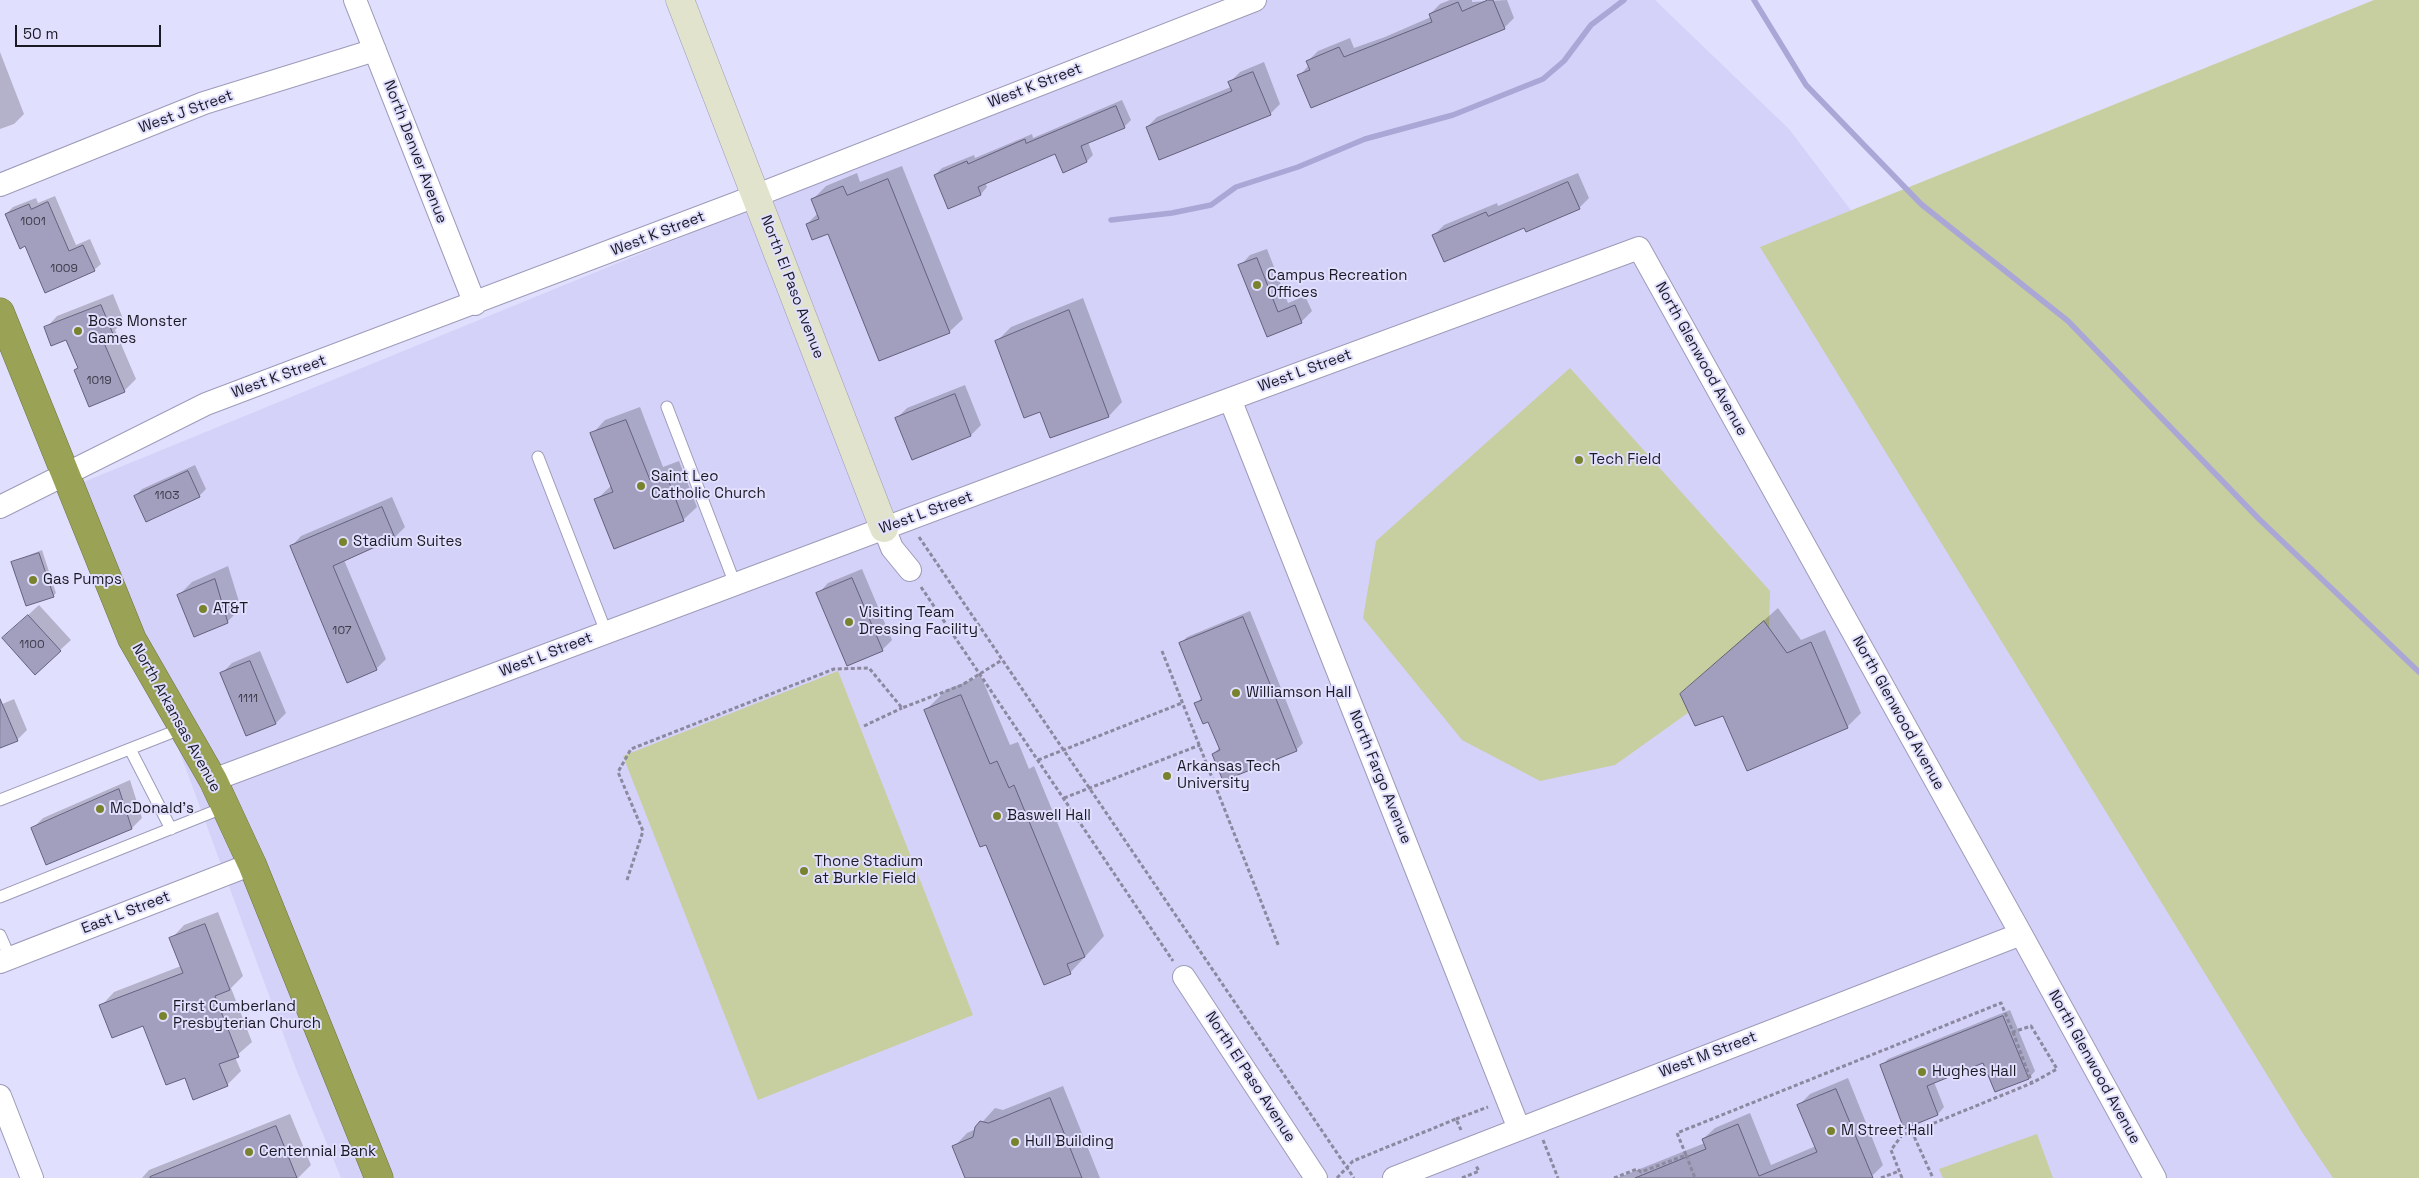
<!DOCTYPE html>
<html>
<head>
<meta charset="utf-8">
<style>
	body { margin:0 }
	#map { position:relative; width:2419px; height:1178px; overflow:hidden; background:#e1dffe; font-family:"Space Grotesk",sans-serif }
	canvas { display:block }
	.scale { position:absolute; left:15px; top:25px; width:146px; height:22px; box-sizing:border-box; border:2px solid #1a1a25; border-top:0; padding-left:6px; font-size:15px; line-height:18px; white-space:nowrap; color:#1a1a25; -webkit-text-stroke:4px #e1dffe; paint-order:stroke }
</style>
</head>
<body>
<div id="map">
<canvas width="2419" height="1178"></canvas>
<div class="scale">50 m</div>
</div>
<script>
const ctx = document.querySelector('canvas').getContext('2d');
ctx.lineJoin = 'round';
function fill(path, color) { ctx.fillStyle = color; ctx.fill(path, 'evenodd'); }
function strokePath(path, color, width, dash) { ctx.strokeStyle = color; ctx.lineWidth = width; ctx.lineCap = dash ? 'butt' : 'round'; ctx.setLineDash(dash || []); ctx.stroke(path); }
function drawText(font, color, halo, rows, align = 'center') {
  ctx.font = font + ' "Space Grotesk",sans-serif'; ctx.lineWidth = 4; ctx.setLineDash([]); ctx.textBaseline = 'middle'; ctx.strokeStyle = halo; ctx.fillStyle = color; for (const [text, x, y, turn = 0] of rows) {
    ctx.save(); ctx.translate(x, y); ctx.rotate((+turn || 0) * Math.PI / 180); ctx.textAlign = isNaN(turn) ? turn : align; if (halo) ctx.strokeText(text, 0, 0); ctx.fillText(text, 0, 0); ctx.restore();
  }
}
fill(new Path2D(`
	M1260 0H1655L1789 129 1856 217 2352 1178H341L296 1069 81 483Z`), '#d5d2f9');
fill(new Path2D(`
	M2374 0H2419V1178H2333L2302 1132 1760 247Z
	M1570 368 1770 591 1769 627 1706 700 1615 765 1540 781 1462 740 1363 618 1376 541Z
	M838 671 973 1015 758 1100 623 756Z
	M2037 1134 2053 1178H1943L1939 1169Z`), '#c7ce9f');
fill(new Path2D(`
	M1450 0H1472V2L1507 0 1514 18 1504 28 1299 76 1309 65 1308 61 1318 51 1350 38 1354 48 1385 37 1431 17 1430 14 1440 4Z
	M0 52 24 114 14 124 0 129Z
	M1264 62 1280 104 1270 114 1147 127 1157 117 1231 87 1230 82 1240 72Z
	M1122 100 1131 120 1124 127 1088 142 1093 155 1087 161 1056 152 985 182 987 187 981 194 949 207 935 175 942 168 974 155 975 158 1032 134 1033 138Z
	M902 166 963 319 949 332 829 232 807 224 818 213 813 199 826 186 857 173 860 182Z
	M1578 173 1589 198 1579 208 1434 235 1444 225 1497 203 1498 206Z
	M55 196 76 245 90 239 101 264 94 270 26 245 6 214 13 207 36 198 38 203Z
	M1267 249 1288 303 1305 296 1312 311 1302 321 1267 335 1240 266 1250 255Z
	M113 294 124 321 115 330 136 379 124 391 75 370 79 367 67 338 46 328 57 316Z
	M1083 298 1122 402 1109 416 1050 436 1041 410 997 341 1011 327Z
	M965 385 981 425 971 435 913 458 896 419 907 408Z
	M640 407 663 467 679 461 697 507 683 520 596 500 612 485 592 434 605 420Z
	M195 465 206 489 199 496H135L142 489Z
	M392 497 405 527 395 537 344 560 386 659 376 669 291 547 301 536Z
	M42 550 56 593 53 596 12 562Z
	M228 566 241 608 227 622 179 595 192 582Z
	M862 569 892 640 882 650 818 594 828 583Z
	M39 605 71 640 35 673 14 628Z
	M1778 608 1801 640 1825 630 1861 713 1847 727 1724 715 1695 681Z
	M1250 611 1303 743 1296 750 1213 754 1220 747 1209 720 1196 704 1202 697 1180 644 1187 637Z
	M260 651 286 713 276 723 222 673 232 663Z
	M981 676 1010 745 1018 742 1029 769 1034 766 1104 936 1070 973 987 843 926 710 946 690Z
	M14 699 27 730 17 740 0 747V705Z
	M130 780 142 818 132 828 32 829 43 818Z
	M218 912 243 976 231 988 252 1042 235 1057 241 1071 227 1085 185 1076 144 1024 101 1006 114 992 181 966 171 939 184 925Z
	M2010 1010 2035 1071 2029 1078 1996 1091 1984 1061 1934 1082 1944 1107 1938 1114 1905 1127 1881 1066 1888 1059Z
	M1848 1078 1883 1165 1872 1176 1867 1178H1617L1705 1143 1703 1139 1715 1128 1750 1113 1771 1165 1816 1146 1799 1105 1810 1094Z
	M1063 1086 1100 1178H967L954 1147 967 1133 976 1129 995 1108 1003 1110Z
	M290 1114 311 1165 298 1178H142L149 1170Z`), '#0003');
strokePath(new Path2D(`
	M1754 0 1806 85 1921 204 2068 321 2259 519 2419 672
	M1111 220 1172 213 1211 205 1236 187 1298 167 1365 139 1453 115 1543 79 1564 61 1591 25 1624 0`), '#aaa6d6', 5.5);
const building = new Path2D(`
	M1488 0H1493L1505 29 1311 108 1297 75 1310 70 1306 61 1339 47 1344 57 1432 22 1429 14 1458 2 1462 11Z
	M1253 72 1271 115 1159 160 1146 127 1232 91 1228 82Z
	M1116 106 1125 128 1081 146 1087 162 1063 173 1055 154 978 187 981 195 948 209 934 175 967 161 968 164 1025 139 1026 143Z
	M888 179 950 333 879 361 828 234 812 240 806 224 819 219 811 199 843 186 847 195Z
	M1568 182 1580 209 1526 232 1524 228 1444 262 1432 235 1486 212 1488 216Z
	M48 202 69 251 83 245 95 271 45 293 25 246 20 249 5 214 29 204 31 209Z
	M1257 258 1278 312 1295 305 1302 323 1267 337 1238 265Z
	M101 305 113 334 102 338 125 392 89 407 74 370 78 368 66 340 51 346 44 327Z
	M1069 310 1109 417 1050 438 1040 412 1024 418 995 341Z
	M955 394 971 436 912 460 895 418Z
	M626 420 650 480 666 474 684 521 614 549 594 499 613 492 590 433Z
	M188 471 200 497 146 522 134 496Z
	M382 507 395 538 333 566 377 670 347 683 290 546Z
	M39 553 54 597 26 606 11 562Z
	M852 578 883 651 847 666 816 593Z
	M215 579 228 623 194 637 177 595Z
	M28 615 61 651 35 675 2 638Z
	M1243 617 1297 751 1223 781 1212 754 1220 750 1208 722 1203 724 1194 703 1202 700 1179 643Z
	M1764 621 1787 653 1811 642 1848 728 1747 771 1723 716 1695 726 1680 694Z
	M250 661 276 724 246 736 220 673Z
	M961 695 990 764 997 761 1009 788 1014 785 1085 957 1067 964 1071 974 1044 985 986 845 980 847 924 710Z
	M0 699 18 741 0 748Z
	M119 789 132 829 46 865 31 828Z
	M205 924 230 990 215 996 239 1057 219 1064 228 1086 193 1100 185 1078 166 1085 143 1026 112 1038 99 1005 183 973 169 938Z
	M2003 1016 2029 1079 1995 1092 1983 1063 1927 1086 1938 1115 1904 1129 1880 1065Z
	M1836 1089 1873 1178H1635L1706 1149 1702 1139 1738 1124 1759 1176 1817 1152 1797 1105Z
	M1050 1098 1082 1178H965L952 1146 973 1137 975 1127 980 1121 988 1123Z
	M276 1126 297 1178H150V1177Z`);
fill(building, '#a19fbd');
strokePath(building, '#63617d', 1);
const lane = new Path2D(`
	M667 407 735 584
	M538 457 606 632
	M130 749 171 829
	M0 800 183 728
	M0 897 225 807
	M0 935 10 958`);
const street = new Path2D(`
	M355 0 475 304
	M0 185 204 103 375 50
	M1230 399 1519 1129
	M0 507 206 404 737 203 1255 0
	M884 528 892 548 910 570
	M213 780 1149 429 1639 248 2021 934 2155 1178
	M0 962 252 864
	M1184 977 1316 1178
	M0 1096 32 1178
	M1394 1178 2021 934`);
const secondary = new Path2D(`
	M680 0 884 528`);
const highway = new Path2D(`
	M0 312 132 639 213 780 252 864 379 1178`);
strokePath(lane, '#9d9bb9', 13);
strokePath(street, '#9d9bb9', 24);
strokePath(secondary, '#9d9bb9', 29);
strokePath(highway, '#6d7344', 29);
strokePath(new Path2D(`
	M919 537 1354 1178
	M921 587 1173 961
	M1162 651 1279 947
	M864 726 902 708
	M1038 760 1182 703
	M1064 798 1200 745
	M627 880 643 831 618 772 631 749 834 669 869 668 902 708 962 685 1002 660
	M2013 1032 2032 1083
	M1456 1119 1488 1107
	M1543 1140 1558 1178
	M1686 1155 1695 1178
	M1337 1178 1353 1161 1456 1119 1461 1130
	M1462 1178 1479 1171 1476 1166
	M1614 1178 1637 1169 1641 1172 1686 1155 1677 1133 2001 1003 2013 1032 2031 1026 2057 1069 2032 1083 1912 1132 1933 1178
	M1881 1178 1899 1171
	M1902 1178 1891 1150 1902 1135 1912 1132`), '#8a899f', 3, [4, 2.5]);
strokePath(lane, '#fff', 11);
strokePath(street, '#fff', 22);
strokePath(secondary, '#e1e3cc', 28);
strokePath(highway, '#9aa355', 28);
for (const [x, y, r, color] of [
	[1257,285,5,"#79822d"],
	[78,331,5,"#79822d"],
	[1579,460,5,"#79822d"],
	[641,486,5,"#79822d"],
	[343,542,5,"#79822d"],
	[33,580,5,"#79822d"],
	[203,609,5,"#79822d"],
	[849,622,5,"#79822d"],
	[1236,693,5,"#79822d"],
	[1167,776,5,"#79822d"],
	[100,809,5,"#79822d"],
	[997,816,5,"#79822d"],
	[804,871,5,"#79822d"],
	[163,1016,5,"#79822d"],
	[1922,1072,5,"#79822d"],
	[1831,1131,5,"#79822d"],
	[1015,1142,5,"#79822d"],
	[249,1152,5,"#79822d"]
]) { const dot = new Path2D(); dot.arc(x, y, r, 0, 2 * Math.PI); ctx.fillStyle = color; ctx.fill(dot); strokePath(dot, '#e1dffe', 2); }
drawText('12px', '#3c3b4b', null, [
	["1001",33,222],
	["1009",64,269],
	["1019",99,381],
	["1103",167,496],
	["107",342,631],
	["1100",32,645],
	["1111",248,699]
]);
drawText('15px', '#1a1a25', '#e1dffe', [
	["West K Street",1035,86,-21],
	["West J Street",186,112,-20],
	["North Denver Avenue",415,152,69],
	["West K Street",658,234,-21],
	["North El Paso Avenue",792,287,69],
	["North Glenwood Avenue",1701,359,61],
	["West L Street",1305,371,-20],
	["West K Street",279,377,-20],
	["West L Street",926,513,-20],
	["West L Street",546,655,-21],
	["North Glenwood Avenue",1898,713,61],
	["North Arkansas Avenue",176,718,61],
	["North Fargo Avenue",1380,777,68],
	["East L Street",126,913,-21],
	["West M Street",1708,1055,-21],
	["North Glenwood Avenue",2094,1067,61],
	["North El Paso Avenue",1250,1077,57]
]);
drawText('15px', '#1a1a25', '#e1dffe', [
	["Campus Recreation",1267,276],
	["Offices",1267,293],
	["Boss Monster",88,322],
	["Games",88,339],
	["Tech Field",1589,460],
	["Saint Leo",651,477],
	["Catholic Church",651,494],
	["Stadium Suites",353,542],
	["Gas Pumps",43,580],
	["AT&T",213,609],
	["Visiting Team",859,613],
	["Dressing Facility",859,630],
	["Williamson Hall",1246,693],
	["Arkansas Tech",1177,767],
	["University",1177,784],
	["McDonald's",110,809],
	["Baswell Hall",1007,816],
	["Thone Stadium",814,862],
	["at Burkle Field",814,879],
	["First Cumberland",173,1007],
	["Presbyterian Church",173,1024],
	["Hughes Hall",1932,1072],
	["M Street Hall",1841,1131],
	["Hull Building",1025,1142],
	["Centennial Bank",259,1152]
], 'left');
</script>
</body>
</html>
